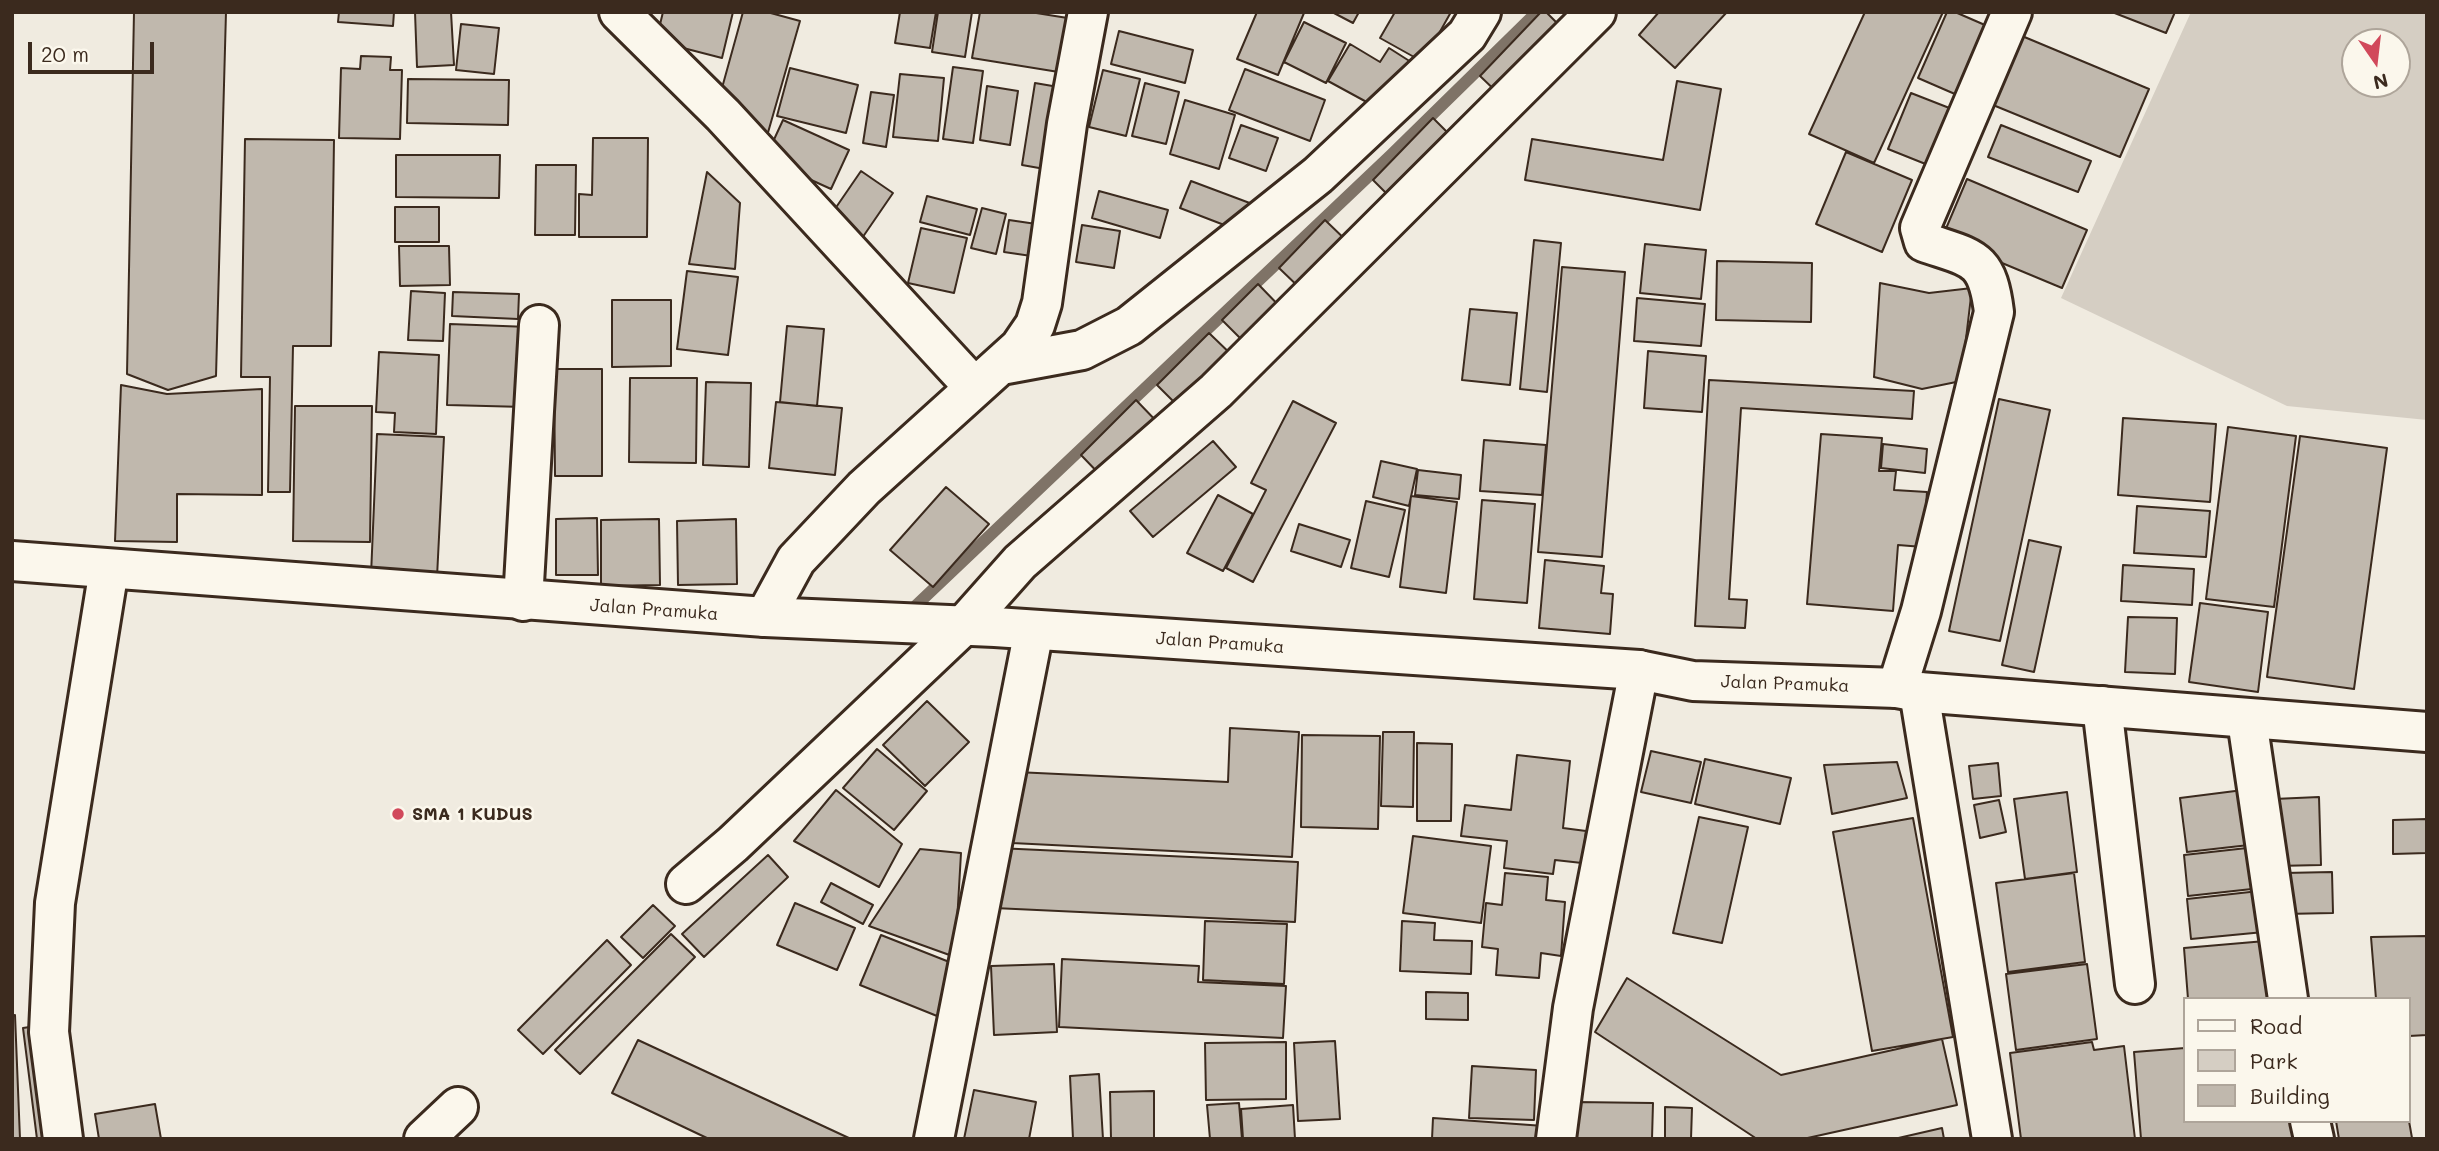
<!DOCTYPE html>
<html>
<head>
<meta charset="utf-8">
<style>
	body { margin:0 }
	#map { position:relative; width:2439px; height:1151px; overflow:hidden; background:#f0ebe0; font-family:Mali,sans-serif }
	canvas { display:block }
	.frame { position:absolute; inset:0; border:14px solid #3b2a1e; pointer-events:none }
	.legend { position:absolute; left:2183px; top:997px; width:228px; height:126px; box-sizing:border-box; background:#fbf7ec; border:2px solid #aea59a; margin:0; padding:9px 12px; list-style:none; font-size:21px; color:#3b2a1e }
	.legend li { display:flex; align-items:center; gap:14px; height:35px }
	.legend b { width:35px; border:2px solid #aea59a }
	.north { position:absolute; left:2341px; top:28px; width:70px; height:70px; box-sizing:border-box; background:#fbf7ec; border:2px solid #aea59a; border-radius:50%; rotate:166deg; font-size:19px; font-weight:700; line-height:28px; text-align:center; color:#3b2a1e }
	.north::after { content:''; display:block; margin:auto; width:24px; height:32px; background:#d1495b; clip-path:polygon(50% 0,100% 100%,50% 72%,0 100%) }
	.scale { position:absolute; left:28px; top:42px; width:126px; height:32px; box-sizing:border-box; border:4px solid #3b2a1e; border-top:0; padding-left:9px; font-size:21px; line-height:24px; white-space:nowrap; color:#3b2a1e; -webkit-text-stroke:5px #fbf7ec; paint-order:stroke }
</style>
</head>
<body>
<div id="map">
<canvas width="2439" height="1151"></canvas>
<div class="frame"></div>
<ul class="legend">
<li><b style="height:9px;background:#fbf7ec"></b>Road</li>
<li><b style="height:19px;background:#d5cec3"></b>Park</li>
<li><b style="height:19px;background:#c0b8ad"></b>Building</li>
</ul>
<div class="north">N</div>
<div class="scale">20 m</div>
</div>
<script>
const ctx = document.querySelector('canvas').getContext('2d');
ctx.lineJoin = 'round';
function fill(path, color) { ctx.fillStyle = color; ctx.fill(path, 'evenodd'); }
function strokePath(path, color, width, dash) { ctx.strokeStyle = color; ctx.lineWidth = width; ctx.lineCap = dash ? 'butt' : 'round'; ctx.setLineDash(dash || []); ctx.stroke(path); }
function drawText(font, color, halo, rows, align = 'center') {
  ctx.font = font + ' Mali,sans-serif'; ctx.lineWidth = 5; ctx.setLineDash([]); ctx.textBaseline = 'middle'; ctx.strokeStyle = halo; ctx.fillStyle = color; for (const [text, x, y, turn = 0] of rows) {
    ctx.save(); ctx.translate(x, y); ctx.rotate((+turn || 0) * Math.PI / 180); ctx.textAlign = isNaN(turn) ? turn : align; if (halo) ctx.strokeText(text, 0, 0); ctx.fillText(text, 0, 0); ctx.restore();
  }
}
fill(new Path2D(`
	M2191 12H2427V420L2287 406 2061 298ZM2355 42H2397V84H2355Z`), '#d5cec3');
strokePath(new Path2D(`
	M906 615 1391 155 1537 12`), '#7f7367', 12);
const building = new Path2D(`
	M134 12H226L216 376 168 390 127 374Z
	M339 12H394L393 26 338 22Z
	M415 12H451L454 65 417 67Z
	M663 12H733L722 58 656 41Z
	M743 12H767L800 21 767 136 717 106Z
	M900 12H936L930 48 895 43Z
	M938 12H972L965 57 932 52Z
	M980 12H1030L1080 20 1071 74 972 58Z
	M1257 12 1304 13 1278 75 1237 59Z
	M1332 12H1359L1353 23Z
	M1395 12H1451L1423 62 1380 38Z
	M1541 12H1546L1568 34 1504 99 1480 76Z
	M1659 12H1727L1675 68 1639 35Z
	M1865 12H1943L1874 163 1809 134Z
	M1947 12H1955L2001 32 1971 101 1918 78Z
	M2112 12H2175L2166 33Z
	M1304 22 1346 43 1326 83 1284 62Z
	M461 24 499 28 494 74 456 70Z
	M1119 31 1193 50 1185 83 1111 64Z
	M2022 36 2149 89 2120 157 1993 105Z
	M1350 44 1380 62 1389 48 1422 69 1385 112 1328 81Z
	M361 56 391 57 390 70H402L400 139 339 138 341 68 360 69Z
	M953 67 983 71 973 143 943 139Z
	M790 68 858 85 846 133 777 116Z
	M1245 69 1325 100 1310 141 1229 110Z
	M1103 70 1140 79 1126 136 1089 127Z
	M900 74 944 78 938 141 893 137Z
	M408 79 509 80 508 125 407 123Z
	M1677 81 1721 89 1700 210 1525 180 1532 139 1663 160Z
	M1035 83 1070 89 1056 171 1022 165Z
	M1145 83 1179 92 1166 144 1132 136Z
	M987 86 1018 91 1010 145 980 140Z
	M871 92 894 95 886 147 863 143Z
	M1911 93 1957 111 1933 167 1888 149Z
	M1185 100 1235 115 1219 169 1170 154Z
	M1433 118 1460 145 1400 207 1373 180Z
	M783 120 849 150 831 189 765 159Z
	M1241 125 1278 138 1266 171 1229 158Z
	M2001 125 2091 161 2078 192 1988 157Z
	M593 138H648L647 237H579V194L592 195Z
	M245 139 334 140 331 346H293L290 492H268L270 377H241Z
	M1846 152 1912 180 1882 252 1816 224Z
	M396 155H500L499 198 396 197Z
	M536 165H576L575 235H535Z
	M861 171 893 193 858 244 826 222Z
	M707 172 740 203 735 269 689 264Z
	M1967 179 2087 230 2062 288 1942 238Z
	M1191 181 1255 205 1245 233 1180 208Z
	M1099 191 1168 210 1160 238 1092 218Z
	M927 196 977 209 970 235 920 222Z
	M395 207H439V242H395Z
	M982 208 1006 214 996 254 971 248Z
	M1009 220 1050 226 1045 258 1004 252Z
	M1325 220 1352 246 1305 293 1279 268Z
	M1082 225 1120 231 1114 268 1076 262Z
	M921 228 967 238 954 293 908 283Z
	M1534 240 1561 243 1547 392 1520 389Z
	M1645 244 1706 250 1701 299 1640 293Z
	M399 246H449L450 285 400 286Z
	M1717 261 1812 263 1811 322 1716 320Z
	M1562 267 1625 272 1602 557 1538 552Z
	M687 271 738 277 728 355 677 349Z
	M1880 283 1929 293 1972 288 1961 381 1922 389 1874 377Z
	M1258 284 1288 315 1252 350 1222 320Z
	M411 291 445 293 443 341 408 340Z
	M453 292 519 294 518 319 452 316Z
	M1637 298 1705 304 1701 346 1634 341Z
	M612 300H671V366L612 367Z
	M1470 309 1517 313 1510 385 1462 380Z
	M450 324 529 327 525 407 447 405Z
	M787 326 824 329 817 406 780 402Z
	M1209 333 1238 361 1185 413 1157 385Z
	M1648 351 1706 356 1702 412 1644 408Z
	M379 352 439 355 436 434 394 432 395 413 376 412Z
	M554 369H602V476H555Z
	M630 378H697L696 463 629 462Z
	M1709 380 1914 391 1912 419 1741 408 1729 599 1747 600 1745 628 1695 626Z
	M706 382 751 383 749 467 703 465Z
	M121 385 167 394 262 389V495L177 494V542L115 541Z
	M1999 399 2050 410 2000 641 1949 631Z
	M1136 400 1161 426 1106 481 1081 455Z
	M1293 401 1336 423 1253 582 1226 568 1266 490 1251 483Z
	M776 402 842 408 835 475 769 468Z
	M295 406H372L370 542 293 541Z
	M2123 418 2216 424 2210 502 2118 495Z
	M2228 427 2296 436 2274 607 2206 599Z
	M377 434 444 437 437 577 371 575Z
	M1821 434 1882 438 1879 471H1896L1894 490 1927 492 1923 547 1898 545 1893 611 1807 604Z
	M2300 436 2387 448 2354 689 2267 677Z
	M1484 440 1546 445 1542 495 1480 491Z
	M1213 441 1236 467 1153 537 1130 511Z
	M1883 444 1927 449 1925 473 1881 468Z
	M1381 461 1417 469 1409 506 1373 497Z
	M1418 470 1461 475 1459 499 1415 495Z
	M946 487 989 524 933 587 890 550Z
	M1218 495 1253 514 1223 571 1187 553Z
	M1411 496 1457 502 1446 593 1400 587Z
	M1482 500 1535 504 1527 603 1474 599Z
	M1366 501 1405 510 1389 577 1351 568Z
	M2137 506 2210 511 2206 557 2134 553Z
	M597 518 598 575H556V519Z
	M659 519 660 585 601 586V520Z
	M736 519 737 584 678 585 677 521Z
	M1299 524 1350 540 1341 567 1291 551Z
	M2029 540 2061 547 2034 672 2002 665Z
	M1545 560 1604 566 1601 593 1613 594 1610 634 1539 628Z
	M2123 565 2194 569 2192 605 2121 601Z
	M2200 603 2268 612 2258 692 2189 682Z
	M2128 617 2177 618 2175 674 2125 672Z
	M927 701 969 742 925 786 883 745Z
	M1230 728 1299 732 1292 857 1012 843 1016 772 1228 782Z
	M1383 732H1414L1413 807 1381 806Z
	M1302 735 1380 736 1378 829 1301 827Z
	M1417 743 1452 744 1451 821H1417Z
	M877 749 927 791 894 830 843 788Z
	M1651 751 1701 762 1691 803 1641 792Z
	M1517 755 1570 761 1563 828 1586 831 1582 863 1555 860 1553 874 1504 868 1507 841 1461 836 1465 805 1511 810Z
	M1705 759 1791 778 1780 824 1695 804Z
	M1897 762 1907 798 1832 814 1824 765Z
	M1998 763 2001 796 1973 799 1969 766Z
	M2251 789 2258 844 2187 852 2180 798Z
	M836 790 902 844 879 887 794 841Z
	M2067 792 2077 872 2025 879 2014 799Z
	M2319 797 2321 865 2276 866 2274 799Z
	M1999 800 2006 832 1980 838 1974 805Z
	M1699 817 1748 827 1722 943 1673 933Z
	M1913 818 1953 1037 1872 1051 1833 832Z
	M2427 819V853L2393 854V820Z
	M1413 836 1491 846 1481 923 1403 913Z
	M2256 847 2261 888 2188 896 2184 855Z
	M997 848 1298 862 1295 922 994 908Z
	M920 849 961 853 955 957 869 926Z
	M768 855 788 877 704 957 682 934Z
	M2332 872 2333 913 2284 914V873Z
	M1505 873 1548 877 1546 900 1565 902 1561 956 1541 953 1539 978 1496 975 1498 949 1482 947 1486 903 1502 905Z
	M2074 873 2085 962 2008 972 1996 883Z
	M831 883 873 905 863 924 821 902Z
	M2259 891 2264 932 2191 939 2187 899Z
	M795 903 855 928 837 970 777 945Z
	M653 905 675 926 643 958 621 937Z
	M1205 921 1287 924 1284 984 1203 980Z
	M1402 921 1435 923 1434 940 1472 941 1471 974 1400 971Z
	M671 934 695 957 580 1074 555 1050Z
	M881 935 962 967 942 1018 860 985Z
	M2427 936V1035L2409 1036V999H2376L2371 937Z
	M607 940 631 965 543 1054 518 1030Z
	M2277 940 2281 999H2188L2184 948Z
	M1062 959 1199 966 1198 982 1286 986 1283 1038 1059 1027Z
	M1054 964 1057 1032 994 1035 991 966Z
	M2087 964 2097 1039 2016 1050 2006 974Z
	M1627 978 1781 1075 1942 1039 1957 1105 1803 1139H1757L1595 1032Z
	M1426 992 1468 993V1020L1426 1019Z
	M15 1015 20 1139H12V1016Z
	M43 1025 57 1139H37L23 1028Z
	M638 1040 851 1139H709L612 1093Z
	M1335 1041 1340 1119 1298 1121 1294 1043Z
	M1286 1042V1099L1206 1100 1205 1043Z
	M2092 1042 2094 1050 2124 1046 2135 1139H2021L2010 1053Z
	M2185 1048V1121H2292L2293 1138 2141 1139 2134 1052Z
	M1472 1066 1536 1070 1534 1120 1469 1118Z
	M1099 1074 1103 1139H1073L1070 1076Z
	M974 1090 1036 1102 1029 1139H964Z
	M1154 1091V1139H1111L1110 1092Z
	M1575 1102 1653 1103 1652 1139H1575Z
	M1239 1103 1242 1139H1210L1207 1105Z
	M155 1104 161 1139H99L95 1114Z
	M1293 1105 1295 1139H1243L1241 1109Z
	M1665 1107 1692 1108 1691 1139H1665Z
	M1433 1118 1544 1126 1543 1139H1432Z
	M2336 1121H2409L2412 1138 2339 1139Z
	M1942 1128 1944 1139H1894Z`);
fill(building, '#c0b8ad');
strokePath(building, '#3b2a1e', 2);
const minor = new Path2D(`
	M619 12 723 115 974 387
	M1001 365 1082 350 1129 326 1318 175 1467 35 1481 12
	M523 601 539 325
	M765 617 796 560 864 488 1020 347 1035 325 1042 303 1067 124 1088 12
	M1897 688 1921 611 1994 312C1987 256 1973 259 1924 242L1920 228 2012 12
	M1919 692 1992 1139
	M2102 706 2135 984
	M2247 720 2288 999
	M686 884 733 844 964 625 1020 562 1216 391 1596 12
	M2310 1121 2314 1139
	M63 1139 49 1032 55 903 109 569
	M424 1139 458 1107
	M934 1139 1034 630
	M1556 1139 1573 1008 1639 670`);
const major = new Path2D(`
	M12 561 765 617 995 627 1639 670 1693 681 1897 688 1919 692 2427 732`);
strokePath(minor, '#3b2a1e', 44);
strokePath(major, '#3b2a1e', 44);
strokePath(minor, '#fbf7ec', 38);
strokePath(major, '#fbf7ec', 38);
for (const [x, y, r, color] of [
	[398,814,7,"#d1495b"]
]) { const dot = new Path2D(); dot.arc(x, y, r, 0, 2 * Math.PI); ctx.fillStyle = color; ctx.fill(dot); strokePath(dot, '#fbf7ec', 2.5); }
drawText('18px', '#3b2a1e', '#fbf7ec', [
	["Jalan Pramuka",654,610,4],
	["Jalan Pramuka",1220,643,4],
	["Jalan Pramuka",1785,684,2]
]);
drawText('bold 18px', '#3b2a1e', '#fbf7ec', [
	["SMA 1 KUDUS",412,814]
], 'left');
</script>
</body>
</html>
